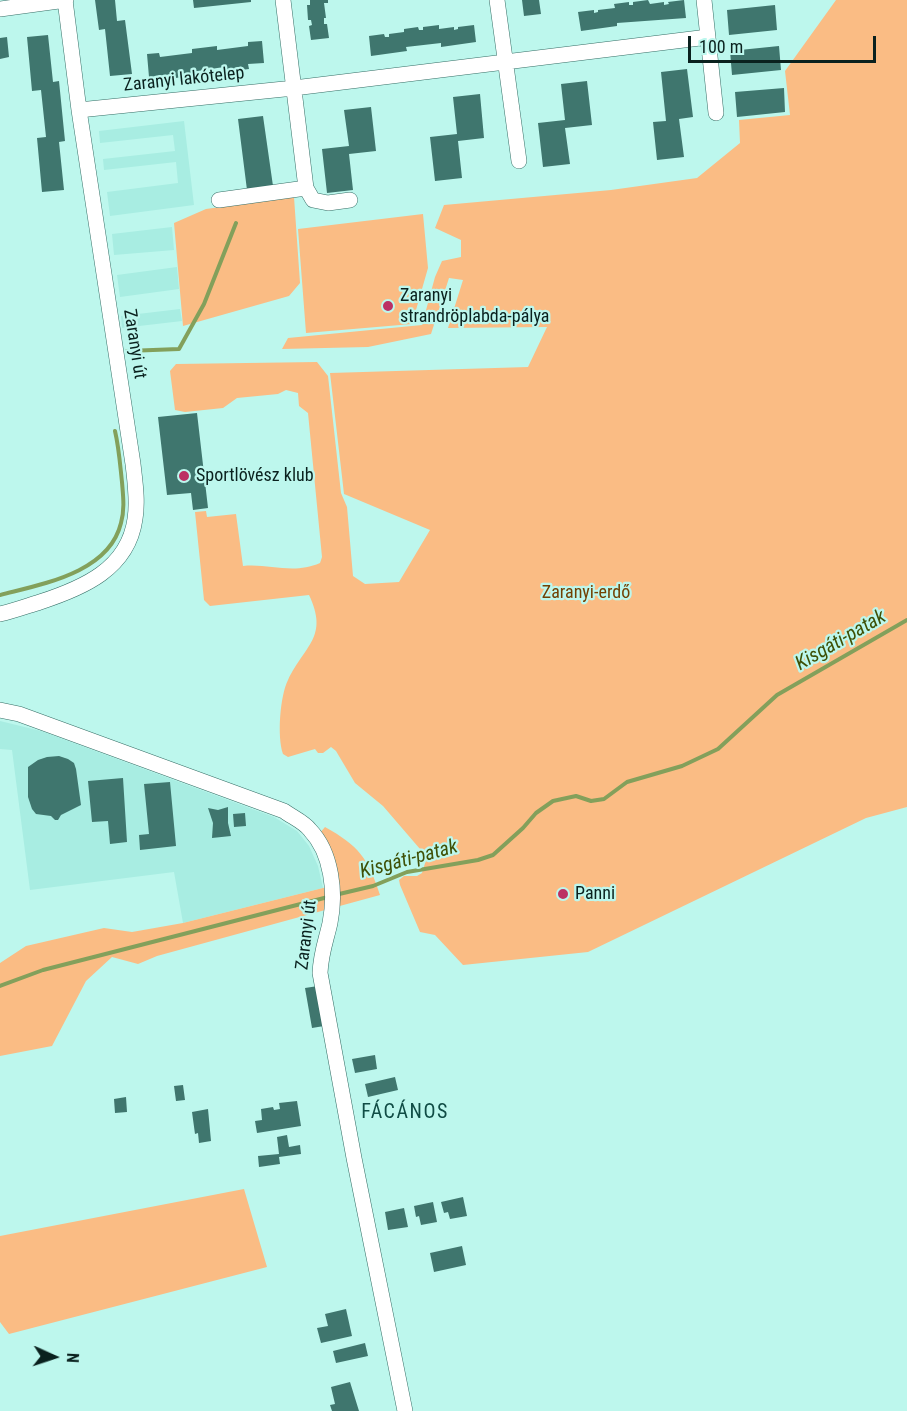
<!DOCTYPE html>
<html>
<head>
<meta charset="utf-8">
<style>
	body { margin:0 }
	#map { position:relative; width:907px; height:1411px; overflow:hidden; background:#bdf7ed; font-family:"Roboto Condensed",sans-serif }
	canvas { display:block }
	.north { position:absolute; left:24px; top:1327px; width:60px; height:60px; -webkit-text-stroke:4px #bdf7ed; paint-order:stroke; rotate:93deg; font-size:16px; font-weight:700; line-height:24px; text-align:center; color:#0a211e }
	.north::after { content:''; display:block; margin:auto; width:21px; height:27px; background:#0a211e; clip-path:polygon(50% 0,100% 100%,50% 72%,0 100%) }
	.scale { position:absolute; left:688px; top:36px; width:188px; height:27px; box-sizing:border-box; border:3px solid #0a211e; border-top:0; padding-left:8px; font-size:18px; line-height:21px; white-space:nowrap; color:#0a211e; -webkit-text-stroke:4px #bdf7ed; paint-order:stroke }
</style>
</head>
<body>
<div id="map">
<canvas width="907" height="1411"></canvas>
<div class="north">N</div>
<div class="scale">100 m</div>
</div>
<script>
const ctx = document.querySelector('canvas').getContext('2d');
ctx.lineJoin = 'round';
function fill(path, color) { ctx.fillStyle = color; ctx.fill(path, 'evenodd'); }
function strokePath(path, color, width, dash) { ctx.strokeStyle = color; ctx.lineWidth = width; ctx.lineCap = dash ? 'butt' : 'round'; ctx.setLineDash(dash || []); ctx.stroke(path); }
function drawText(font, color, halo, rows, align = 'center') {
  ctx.font = font + ' "Roboto Condensed",sans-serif'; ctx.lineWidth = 4.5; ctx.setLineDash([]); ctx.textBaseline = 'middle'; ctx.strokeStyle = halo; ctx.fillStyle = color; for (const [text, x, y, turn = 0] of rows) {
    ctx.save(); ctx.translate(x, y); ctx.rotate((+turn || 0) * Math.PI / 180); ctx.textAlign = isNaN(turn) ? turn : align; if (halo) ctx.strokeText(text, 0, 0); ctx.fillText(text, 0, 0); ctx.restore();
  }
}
fill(new Path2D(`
	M184 121 194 205 110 216 107 192 178 183 176 162 104 170 103 159 175 151 173 135 100 143 99 131Z
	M172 227 174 250 114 255 112 234Z
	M177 267 179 289 120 297 117 275Z
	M180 309 182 321 122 328 121 316Z
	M0 721 41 731 274 817 297 831 309 846 318 866 323 888 183 923 174 872 30 890 12 750 0 749Z`), '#a8ede2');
fill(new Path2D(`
	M836 0H907V807L866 818 588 952 463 965 435 935 420 932 400 885 399 880 404 876H417L422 873 426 860 420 849 383 806 355 783 336 751 331 747 323 753H318L315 749 288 757 283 754C277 737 280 696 288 680 305 645 329 637 309 595L210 606 204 600 195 512 206 511 207 517 236 514 243 566C268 563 293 575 320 563L322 557 308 413 299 406 298 393 286 390 278 394 237 398 223 408 185 412 175 410 170 371 176 364 317 362 328 376 341 493 347 507 353 576 365 584 399 582 430 530 344 494 330 373 528 367 547 327 448 328 463 280 449 278 431 334 368 347 282 349 288 338 422 325 435 277 442 261 461 257V240L435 228 444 205 611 190 697 178 740 143 739 120 790 115 785 71Z
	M294 197 300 283 289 296 183 326 174 223 206 209Z
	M423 214 428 268 412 324 306 333 298 229Z
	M325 827C359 846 368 858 380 895L157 956 138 964 112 957 86 981 52 1046 0 1056V963L26 946 104 928 132 932 183 923 339 884 319 834Z
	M244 1189 267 1267 9 1334 0 1322V1236Z`), '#fabc84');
strokePath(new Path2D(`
	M127 351 179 349 204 304 236 223
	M0 595C42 584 109 573 121 523 125 509 123 495 122 482 120 464 119 448 115 431
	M335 895 373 886 407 872 478 860 493 855 523 828 536 813 553 801 576 796 591 801 604 799 627 782 682 766 718 749 777 695 907 620
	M0 986 43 970 328 897`), '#83a05b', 4);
fill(new Path2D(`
	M95 0H115L117 21 125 20 132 74 110 76 105 29 99 30Z
	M193 0H251V2L194 8Z
	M310 0H328V3H324L326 18H324V24H327L329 38 311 40 309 26 312 25 311 20H308L307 5H310Z
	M522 0H539L541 14 524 16Z
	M648 0 650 4 664 2V5L669 4 668 2 684 0 686 18 617 23V26L581 31 578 12 594 10V13L598 12V10L615 8 614 4 629 2V5H633V2Z
	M775 5 777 30 729 35 727 10Z
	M439 25V29L454 27V30L458 29V27L474 25 476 42 441 47V43L406 47 407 51 371 56 369 36 384 34 385 37H389V34L404 32V29L418 27 419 30H423V27Z
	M48 35 53 82 59 81 65 141 59 142 64 190 42 192 37 138 46 137 41 90 32 91 27 37Z
	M7 37 9 57 0 59V38Z
	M262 41 264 63 248 64 249 69 225 72 224 67 191 72 192 76 167 79 166 75 149 77 147 54 159 53 160 57 192 53V49L217 46V50L248 46V42Z
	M779 46 781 70 732 75 730 51Z
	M687 69 693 117 679 119 684 157 657 160 653 122 666 121 661 72Z
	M587 81 592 125 565 128 570 164 543 167 538 123 565 120 561 84Z
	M784 88 785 112 737 117 735 92Z
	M480 94 484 138 458 141 462 178 435 181 430 137 457 134 453 97Z
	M371 107 376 151 349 154 353 190 327 193 322 149 349 146 344 110Z
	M263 116 273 186 247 190 238 119Z
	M197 413 208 508 193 510 191 493 167 495 158 417Z
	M47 757 59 756 68 759 74 763 76 769 81 805 61 815 58 820H55L51 816 36 814 32 809 28 797V767L38 760Z
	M123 778 127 842 110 844 108 821 92 822 88 781Z
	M170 782 176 846 140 850 139 835 149 834 144 784Z
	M228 807V823L231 836 212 838 213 823 208 808 218 810Z
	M245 813 246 826 234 827 233 814Z
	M318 986 324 1026 312 1028 305 988Z
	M375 1055 377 1069 355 1073 352 1059Z
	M395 1077 398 1090 368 1097 365 1084Z
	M183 1085 185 1100 176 1101 174 1086Z
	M126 1097 127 1112 115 1113 114 1099Z
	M297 1101 301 1126 257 1133 255 1121 262 1120 261 1109 273 1107 274 1110 280 1109 279 1103Z
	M208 1109 211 1141 199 1143 198 1133 195 1134 192 1112Z
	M287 1135 289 1147 300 1145 301 1154 279 1157 280 1164 259 1167 258 1156 279 1154 277 1137Z
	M463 1197 467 1216 450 1219 448 1212 444 1213 441 1202Z
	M433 1202 437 1222 421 1225 419 1216 416 1217 414 1206Z
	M404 1208 408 1227 388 1230 385 1212Z
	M462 1246 466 1265 434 1272 430 1253Z
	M346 1309 352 1336 321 1343 317 1328 328 1326 325 1314Z
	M365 1343 368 1356 336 1363 333 1351Z
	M350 1382 359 1411H332L330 1405 335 1404 331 1387Z`), '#3f766e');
const minor = new Path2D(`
	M283 0 306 188 313 200 328 203 350 200
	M497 0 519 161
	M704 0 716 113
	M0 9 66 0
	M79 110 294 88 708 37
	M219 200 306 188
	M0 614C13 611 27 606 40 602 83 588 128 569 135 519 138 501 135 482 133 464L79 110 65 0
	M0 710 19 714 284 811C292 817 304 822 310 830 332 853 336 893 330 923 326 941 321 952 320 973L354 1158 405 1411`);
strokePath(minor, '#366e66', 16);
strokePath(minor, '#fff', 15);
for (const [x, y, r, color] of [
	[388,306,6,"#bc3063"],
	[184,476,6,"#bc3063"],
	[563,894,6,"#bc3063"]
]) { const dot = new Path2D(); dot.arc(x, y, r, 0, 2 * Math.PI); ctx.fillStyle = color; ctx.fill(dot); strokePath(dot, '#bdf7ed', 2); }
drawText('18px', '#0a211e', '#bdf7ed', [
	["Zaranyi lakótelep",184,80,-6],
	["Zaranyi út",134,344,81],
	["Zaranyi út",307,935,-83]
]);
drawText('18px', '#0a211e', '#bdf7ed', [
	["Zaranyi",400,296],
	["strandröplabda-pálya",400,317],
	["Sportlövész klub",196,476],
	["Panni",575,894]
], 'left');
drawText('18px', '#724103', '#bdf7ed', [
	["Zaranyi-erdő",586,593]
]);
drawText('italic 20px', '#3e5006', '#bdf7ed', [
	["Kisgáti-patak",841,641,-30],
	["Kisgáti-patak",409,860,-15]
]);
ctx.letterSpacing = '1.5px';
drawText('20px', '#104c45', '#bdf7ed', [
	["FÁCÁNOS",405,1113]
]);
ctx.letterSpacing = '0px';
</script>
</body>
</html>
